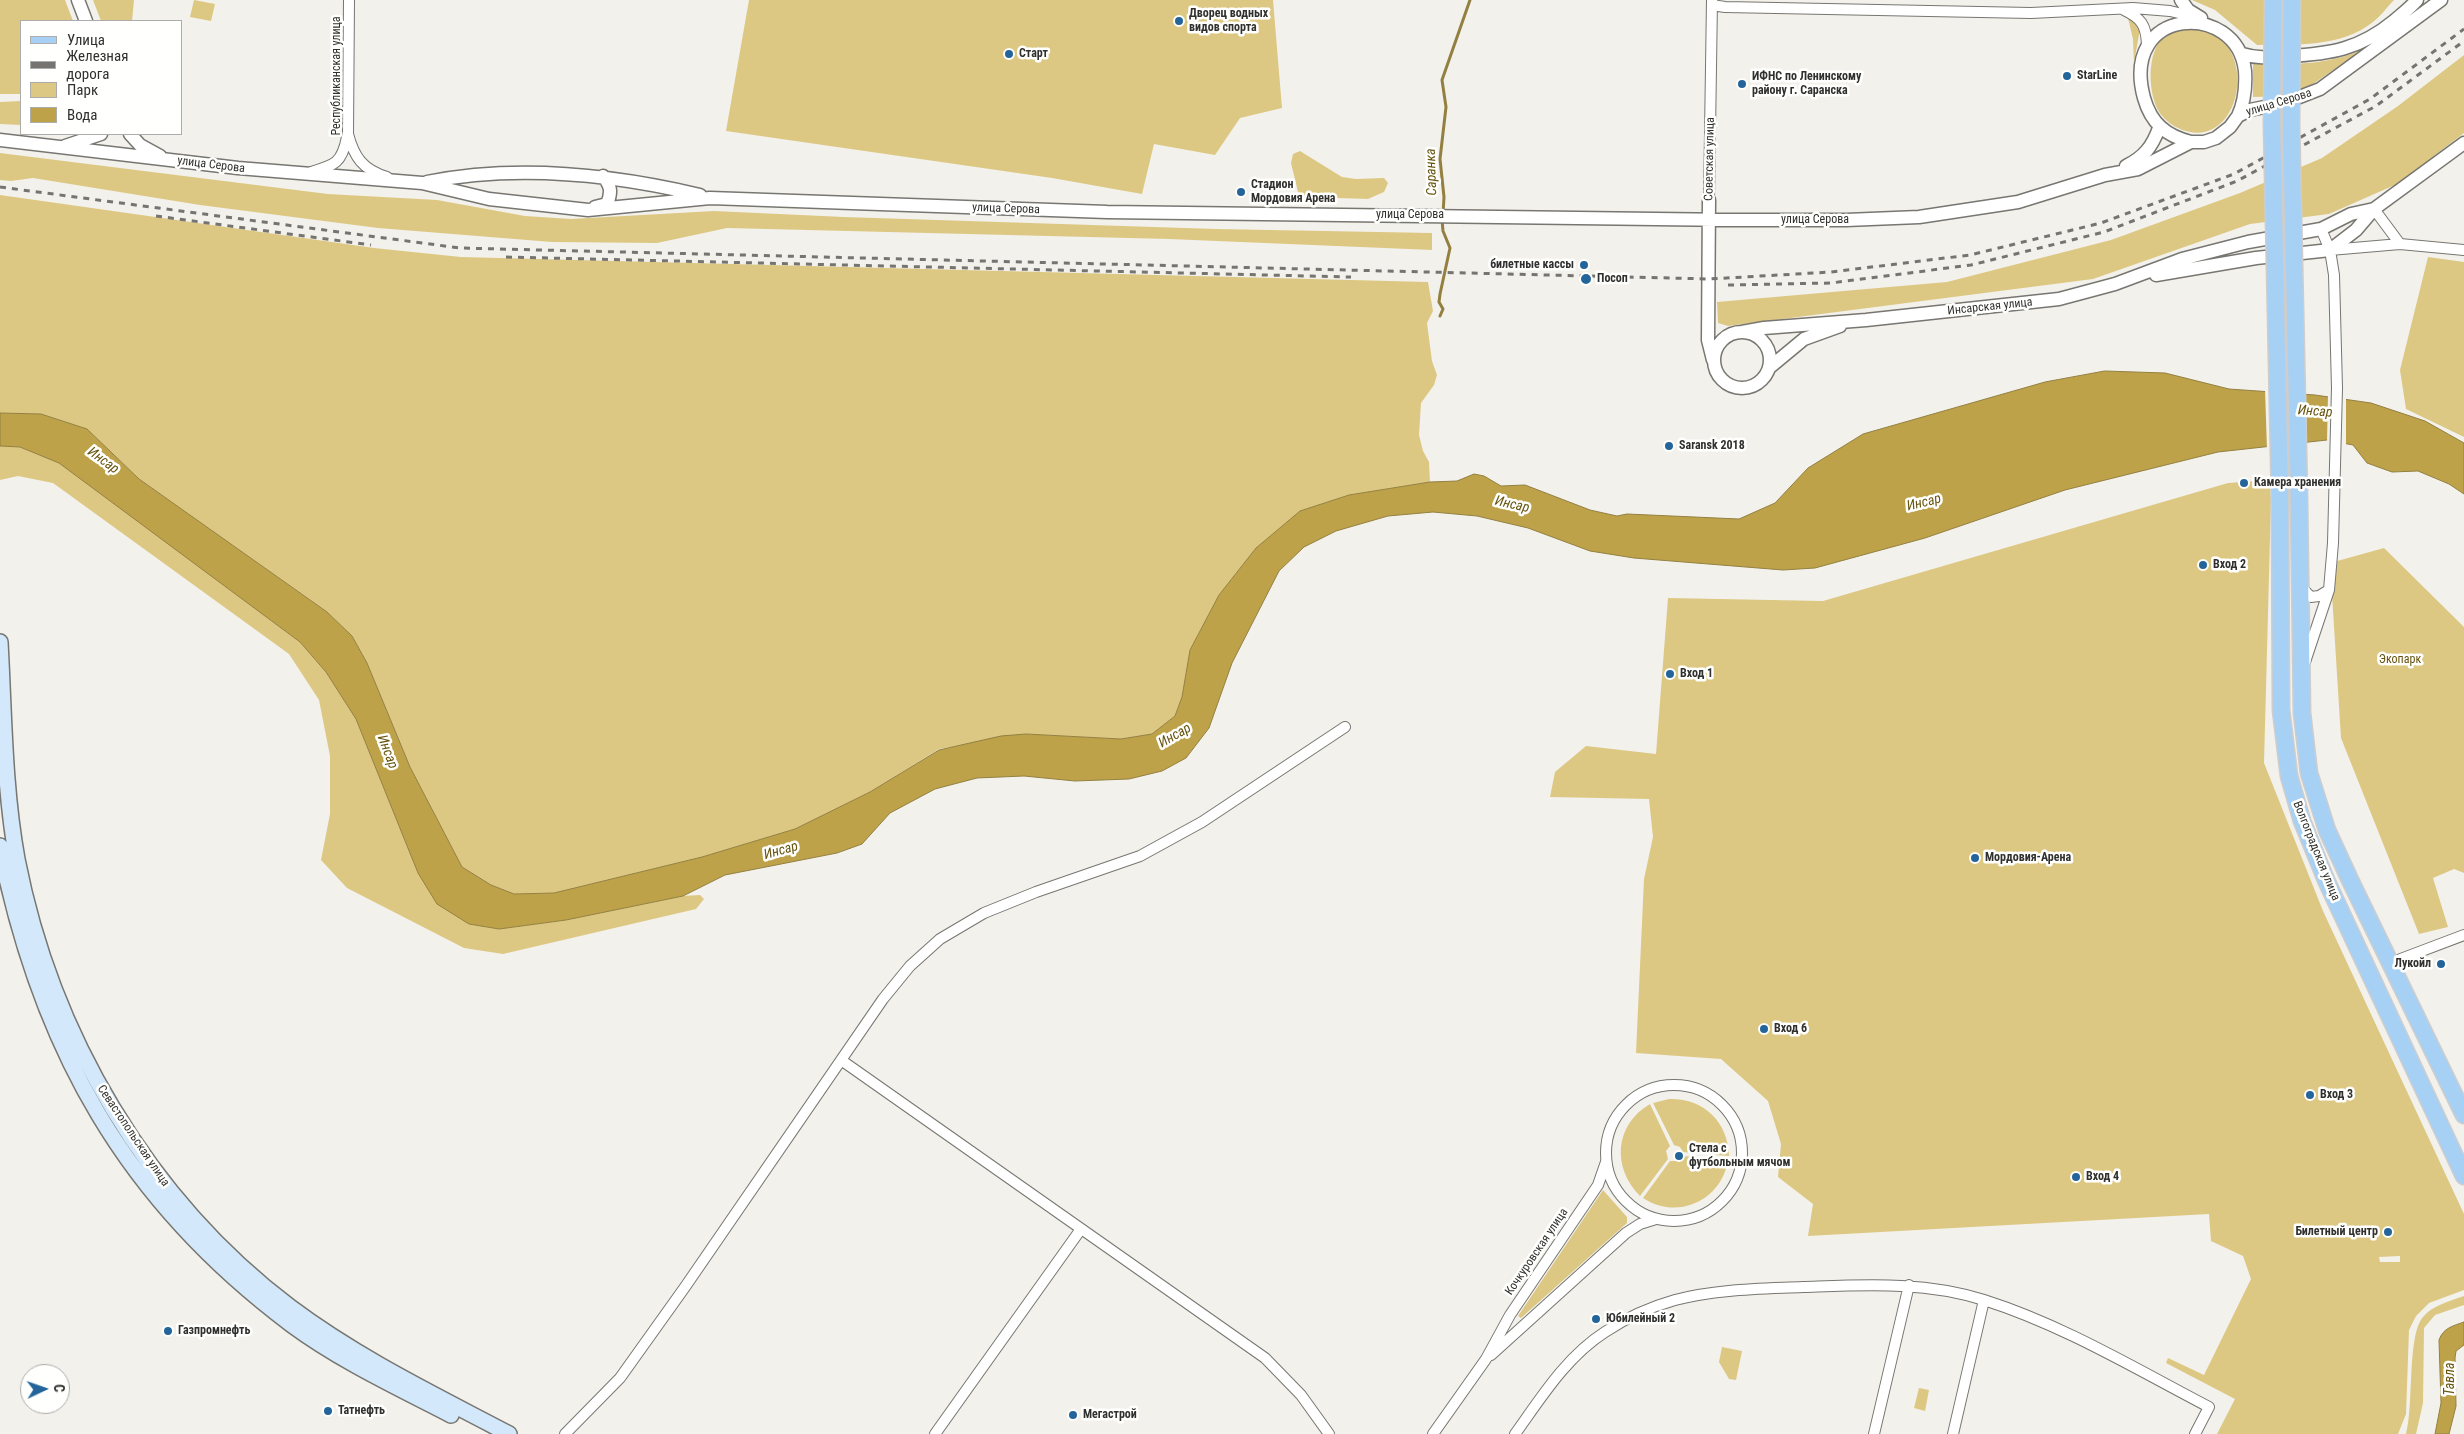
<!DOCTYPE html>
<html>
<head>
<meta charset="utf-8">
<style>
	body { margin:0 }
	#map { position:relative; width:2464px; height:1434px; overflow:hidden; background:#f3f1ec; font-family:"Roboto Condensed",sans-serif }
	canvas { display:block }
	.legend { position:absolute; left:20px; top:20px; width:162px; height:115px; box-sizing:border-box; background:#fffffe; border:1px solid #acacab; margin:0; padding:6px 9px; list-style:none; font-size:15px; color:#30302e }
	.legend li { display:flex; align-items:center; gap:10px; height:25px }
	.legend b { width:25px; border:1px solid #acacab }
	.north { position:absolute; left:20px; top:1364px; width:50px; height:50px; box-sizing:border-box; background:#fffffe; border:1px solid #acacab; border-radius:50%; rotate:87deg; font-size:14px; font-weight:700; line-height:20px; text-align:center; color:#30302e }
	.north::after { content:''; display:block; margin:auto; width:18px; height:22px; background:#23659a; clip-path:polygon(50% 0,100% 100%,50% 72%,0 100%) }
</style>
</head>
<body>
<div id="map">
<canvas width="2464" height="1434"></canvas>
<ul class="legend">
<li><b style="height:6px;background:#a7d0f5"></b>Улица</li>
<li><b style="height:6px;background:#757471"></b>Железная дорога</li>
<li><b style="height:14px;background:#ddc883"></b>Парк</li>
<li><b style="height:14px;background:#bda249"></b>Вода</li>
</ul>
<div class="north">С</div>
</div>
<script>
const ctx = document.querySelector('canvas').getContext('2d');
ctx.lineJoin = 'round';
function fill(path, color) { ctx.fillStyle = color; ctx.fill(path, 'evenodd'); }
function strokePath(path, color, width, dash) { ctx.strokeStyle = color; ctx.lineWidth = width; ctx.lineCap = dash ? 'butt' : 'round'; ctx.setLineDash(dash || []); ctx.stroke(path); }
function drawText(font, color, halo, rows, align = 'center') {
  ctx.font = font + ' "Roboto Condensed",sans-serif'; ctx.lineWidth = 5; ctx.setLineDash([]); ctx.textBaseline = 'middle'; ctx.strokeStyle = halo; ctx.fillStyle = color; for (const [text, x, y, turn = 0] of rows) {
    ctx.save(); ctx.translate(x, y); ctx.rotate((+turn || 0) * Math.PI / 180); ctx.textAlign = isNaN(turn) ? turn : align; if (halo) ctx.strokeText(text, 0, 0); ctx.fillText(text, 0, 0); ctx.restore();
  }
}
fill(new Path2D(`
	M0 0H65L73 21H21V94H0Z
	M93 0H134L132 21H101Z
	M194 0 215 4 211 21 190 17Z
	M749 0H1273L1282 108 1240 118 1215 155 1154 144 1142 194 1052 178 726 131Z
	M2192 0H2394C2387 7 2381 16 2373 22 2340 48 2296 44 2257 45L2215 10Z
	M2128 18 2135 20 2140 29 2134 63 2133 39Z
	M2198 25C2265 45 2239 157 2178 128 2167 123 2157 113 2154 100 2148 80 2148 41 2172 32 2180 28 2189 27 2198 25Z
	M2364 49 2307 88 2286 96 2253 97V64C2294 64 2325 66 2364 49Z
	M2464 55V133L2397 184 2329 214 2250 224 2093 279 1728 326 1718 323 1717 302 1947 282 2111 240 2240 193 2322 158 2398 106Z
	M21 101V125L0 124V102Z
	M1300 151 1342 177 1356 179 1384 178 1388 183 1384 192 1368 199 1306 197 1298 192 1291 163 1293 154Z
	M0 153 328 194 437 200 525 216 571 219 714 211 844 217 1216 229 1432 233V250L1169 239 727 228 657 243 552 242 378 228 200 205 33 178 11 181 0 180Z
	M0 195 374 248 461 257 1428 282 1433 311 1427 323 1432 361 1437 375 1434 385 1421 403 1419 435 1423 451 1429 462 1430 482 1349 495 1300 511 1256 548 1219 595 1190 650 1182 697 1175 716 1152 734 1121 739 1026 734 939 749 870 792 795 829 702 857 554 893 514 894 491 885 462 867 410 767 367 663 352 636 327 612 139 479 87 429 41 414 0 413Z
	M2428 257 2464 262V437L2406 409 2400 370Z
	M0 446 20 447 59 462 300 642 326 672 356 719 418 873 469 924 499 929 566 920 683 896 700 895 704 899 696 909 503 954 464 948 347 888 321 860 330 814V756L319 700 289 654 53 483 18 476 0 480Z
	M2270 480 2271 500 2264 763 2323 911 2464 1214V1290L2429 1303 2416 1316 2409 1330 2406 1414 2398 1434H2217L2235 1399 2166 1363 2168 1358 2204 1375 2251 1279 2243 1256 2211 1241 2209 1214 1808 1236 1813 1204 1778 1177 1781 1144 1768 1101 1721 1059 1636 1053 1644 879 1653 837 1649 799 1550 797 1555 772 1586 746 1656 754 1668 598 1823 601 2228 483ZM2400 1256V1262H2380L2379 1257Z
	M2384 548 2464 627V873L2454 869 2433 878 2448 927 2419 934 2341 738 2330 563Z
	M1669 1099C1703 1098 1728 1121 1729 1156L1683 1152 1680 1147 1674 1145 1653 1103Z
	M1650 1104 1670 1146 1666 1151 1668 1159 1640 1196C1612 1168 1614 1125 1650 1104Z
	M1683 1156 1728 1160C1722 1200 1678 1221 1643 1198L1670 1161H1679Z
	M1603 1190 1627 1217V1223L1521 1318 1518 1316Z
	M2464 1296V1305L2435 1315 2424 1328 2423 1403 2416 1434H2406C2414 1406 2407 1335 2423 1317 2433 1305 2450 1301 2464 1296Z
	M1722 1347 1742 1351 1736 1380 1729 1379 1719 1362Z
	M1919 1388 1929 1390 1925 1411 1914 1408Z`), '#ddc883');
const water = new Path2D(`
	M2105 371 2165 373 2229 389 2315 395 2371 403 2425 421 2464 443V494L2449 484 2418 471 2392 472 2367 463 2353 445 2327 440 2218 452 2065 490 1925 538 1815 568 1783 570 1634 558 1590 551 1528 528 1477 516 1433 512 1388 516 1336 531 1304 547 1279 571 1232 663 1209 728 1186 758 1162 771 1129 779 1075 781 1024 776 977 778 935 789 890 813 862 844 837 853 725 875 683 896 566 920 499 929 469 924 437 904 418 873 356 719 326 672 300 642 59 463 20 447 0 446V413L41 414 87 429 139 479 327 612 352 636 367 663 410 767 462 867 491 885 514 894 554 893 702 857 795 829 870 792 939 750 1001 736 1026 734 1121 739 1152 734 1175 716 1182 697 1190 650 1219 595 1256 548 1300 511 1349 495 1430 482 1457 481 1474 474 1484 476 1501 486 1525 485 1590 510 1617 516 1627 514 1739 519 1775 503 1808 468 1863 434 2045 382Z
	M2464 1322V1345L2456 1351 2455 1358 2456 1406 2449 1434H2435L2441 1403 2439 1340C2443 1328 2453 1326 2464 1322Z`);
fill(water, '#bda249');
strokePath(water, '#938041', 1);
fill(new Path2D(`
	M2265 389 2306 392 2307 445 2267 450Z
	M2328 394 2346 397V446L2327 442Z`), '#f3f1ec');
strokePath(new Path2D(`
	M1443 214 1444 197 1440 159 1446 107 1442 80 1470 0
	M1440 316 1443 309 1439 302 1440 294 1450 248 1443 231 1442 220`), '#938041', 3);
const minor = new Path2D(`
	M349 0 348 134C354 157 363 170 387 177
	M1712 5 1725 7 2031 13 2133 8 2170 11 2195 17
	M2124 10C2141 18 2146 25 2147 44
	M311 172C335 165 342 163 347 137
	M1709 200 1712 0
	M2374 209 2400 244
	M2330 250 2400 244 2464 250
	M2302 588 2311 597 2319 596 2329 590
	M2305 662 2329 590 2333 543 2337 388 2334 275 2330 250 2321 229
	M2390 963 2464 935
	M841 1060 1265 1358 1301 1395 1329 1434
	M1606 1153a68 68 0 1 1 136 0a68 68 0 1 1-136 0Z
	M1491 1355 1626 1233 1640 1224 1656 1219
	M565 1434 620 1378 685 1287 883 999 910 966 940 939 984 913 1036 892 1140 856 1202 822 1345 727
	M935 1434 1081 1229
	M1433 1434 1486 1359 1510 1315 1598 1185 1606 1162
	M1515 1434C1541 1398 1566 1357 1605 1332 1626 1318 1650 1307 1675 1300 1717 1289 1760 1289 1803 1287 1864 1285 1925 1281 1984 1300 2063 1325 2136 1369 2209 1407L2195 1434
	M1874 1434 1909 1285
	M1953 1434 1984 1300`);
const tertiary = new Path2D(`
	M78 0 86 21
	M2181 0 2188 10 2201 18
	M2242 54C2258 59 2272 57 2288 56 2331 54 2360 49 2394 21 2402 14 2410 8 2417 0
	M130 134 140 145 160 156
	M0 140 238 168 422 183 489 199 588 210 710 198 1107 212 1734 220H1846L1919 217 2018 202 2105 175 2138 169 2191 142H2204L2216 138 2230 127 2238 116 2250 110 2284 103 2320 89 2441 0
	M2191 142C2166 136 2151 123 2144 98 2119 6 2237 0 2245 71 2246 87 2245 101 2238 116
	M65 146 101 134
	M2126 166C2144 157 2152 147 2159 128
	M427 182C517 164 611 174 700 195
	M1709 200 1708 340 1713 360
	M595 207 607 204C612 192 611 186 603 176
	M2156 275 2256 258 2330 250 2356 230 2374 209 2464 143
	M1714 360a28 28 0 1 1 56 0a28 28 0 1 1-56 0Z
	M1742 332 1764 328 1866 320 2059 299 2115 284 2182 259 2248 242 2321 229 2351 214 2374 209
	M1769 368 1804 339 1840 326`);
const secondary = new Path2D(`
	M0 642C4 714 4 788 17 859 51 1034 147 1199 290 1307 358 1358 435 1395 509 1434
	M0 846C40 1048 126 1201 292 1325 341 1361 397 1387 451 1415`);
const primary = new Path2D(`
	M2299 499 2302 713 2309 773 2327 830 2350 880 2464 1115
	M2280 500 2281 710 2289 776 2302 821 2326 880 2464 1176`);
strokePath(minor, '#777671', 12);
strokePath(tertiary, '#777671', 15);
strokePath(secondary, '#777671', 18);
strokePath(primary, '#cdcdcd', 19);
strokePath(minor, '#fff', 10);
strokePath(tertiary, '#fff', 12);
strokePath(secondary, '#d3e8fa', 15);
strokePath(primary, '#a7d0f5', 16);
strokePath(new Path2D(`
	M0 187 460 248 1709 279 1831 272 1970 255 2101 223 2234 174 2370 99 2464 29
	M156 216 371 245
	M506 257 1351 277
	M1728 285 1831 283 1971 265 2104 232 2237 181 2376 106 2464 41`), '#757471', 3, [6, 6]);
const primaryBridge = new Path2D(`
	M2273 0 2272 124 2280 500
	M2292 0 2291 123 2299 499`);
strokePath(primaryBridge, '#cdcdcd', 19, []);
strokePath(primaryBridge, '#a7d0f5', 16);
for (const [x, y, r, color] of [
	[1179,21,5,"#23659a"],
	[1009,54,5,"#23659a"],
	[2067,76,5,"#23659a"],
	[1742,84,5,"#23659a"],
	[1241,192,5,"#23659a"],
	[1584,265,5,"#23659a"],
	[1586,279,6,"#23659a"],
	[1669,446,5,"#23659a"],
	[2244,483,5,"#23659a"],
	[2203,565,5,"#23659a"],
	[1670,674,5,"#23659a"],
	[1975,858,5,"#23659a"],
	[2441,964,5,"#23659a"],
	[1764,1029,5,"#23659a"],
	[2310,1095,5,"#23659a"],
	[1679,1156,5,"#23659a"],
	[2076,1177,5,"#23659a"],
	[2388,1232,5,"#23659a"],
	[1596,1319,5,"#23659a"],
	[168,1331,5,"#23659a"],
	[328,1411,5,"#23659a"],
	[1073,1415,5,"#23659a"]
]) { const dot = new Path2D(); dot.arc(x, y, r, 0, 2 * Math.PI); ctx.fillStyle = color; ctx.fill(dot); strokePath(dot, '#fffffe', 2); }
drawText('bold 12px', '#30302e', '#fffffe', [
	["Дворец водных",1189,14],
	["видов спорта",1189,28],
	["Старт",1019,54],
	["StarLine",2077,76],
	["ИФНС по Ленинскому",1752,77],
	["району г. Саранска",1752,91],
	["Стадион",1251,185],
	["Мордовия Арена",1251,199],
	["билетные кассы",1574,265,"right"],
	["Посоп",1597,279],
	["Saransk 2018",1679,446],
	["Камера хранения",2254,483],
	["Вход 2",2213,565],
	["Вход 1",1680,674],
	["Мордовия-Арена",1985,858],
	["Лукойл",2431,964,"right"],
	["Вход 6",1774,1029],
	["Вход 3",2320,1095],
	["Стела с",1689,1149],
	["футбольным мячом",1689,1163],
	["Вход 4",2086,1177],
	["Билетный центр",2378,1232,"right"],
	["Юбилейный 2",1606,1319],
	["Газпромнефть",178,1331],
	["Татнефть",338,1411],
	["Мегастрой",1083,1415]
], 'left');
drawText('12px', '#30302e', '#fffffe', [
	["Республиканская улица",337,76,-90],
	["улица Серова",2279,103,-17],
	["Советская улица",1710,159,-89],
	["улица Серова",211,165,7],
	["улица Серова",1006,209,2],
	["улица Серова",1410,215],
	["улица Серова",1815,220],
	["Инсарская улица",1990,307,-6],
	["Волгоградская улица",2316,851,68],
	["Севастопольская улица",133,1136,56],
	["Кочкуровская улица",1537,1252,-56]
]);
drawText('12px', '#64520c', '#fffffe', [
	["Экопарк",2400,660]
]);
drawText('italic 14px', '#67540f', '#fffffe', [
	["Саранка",1432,172,-92],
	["Инсар",2315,412,4],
	["Инсар",103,461,36],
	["Инсар",1924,503,-14],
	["Инсар",1512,505,13],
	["Инсар",1175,736,-30],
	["Инсар",387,752,69],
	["Инсар",781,851,-16],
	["Тавла",2450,1379,-90]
]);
</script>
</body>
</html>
